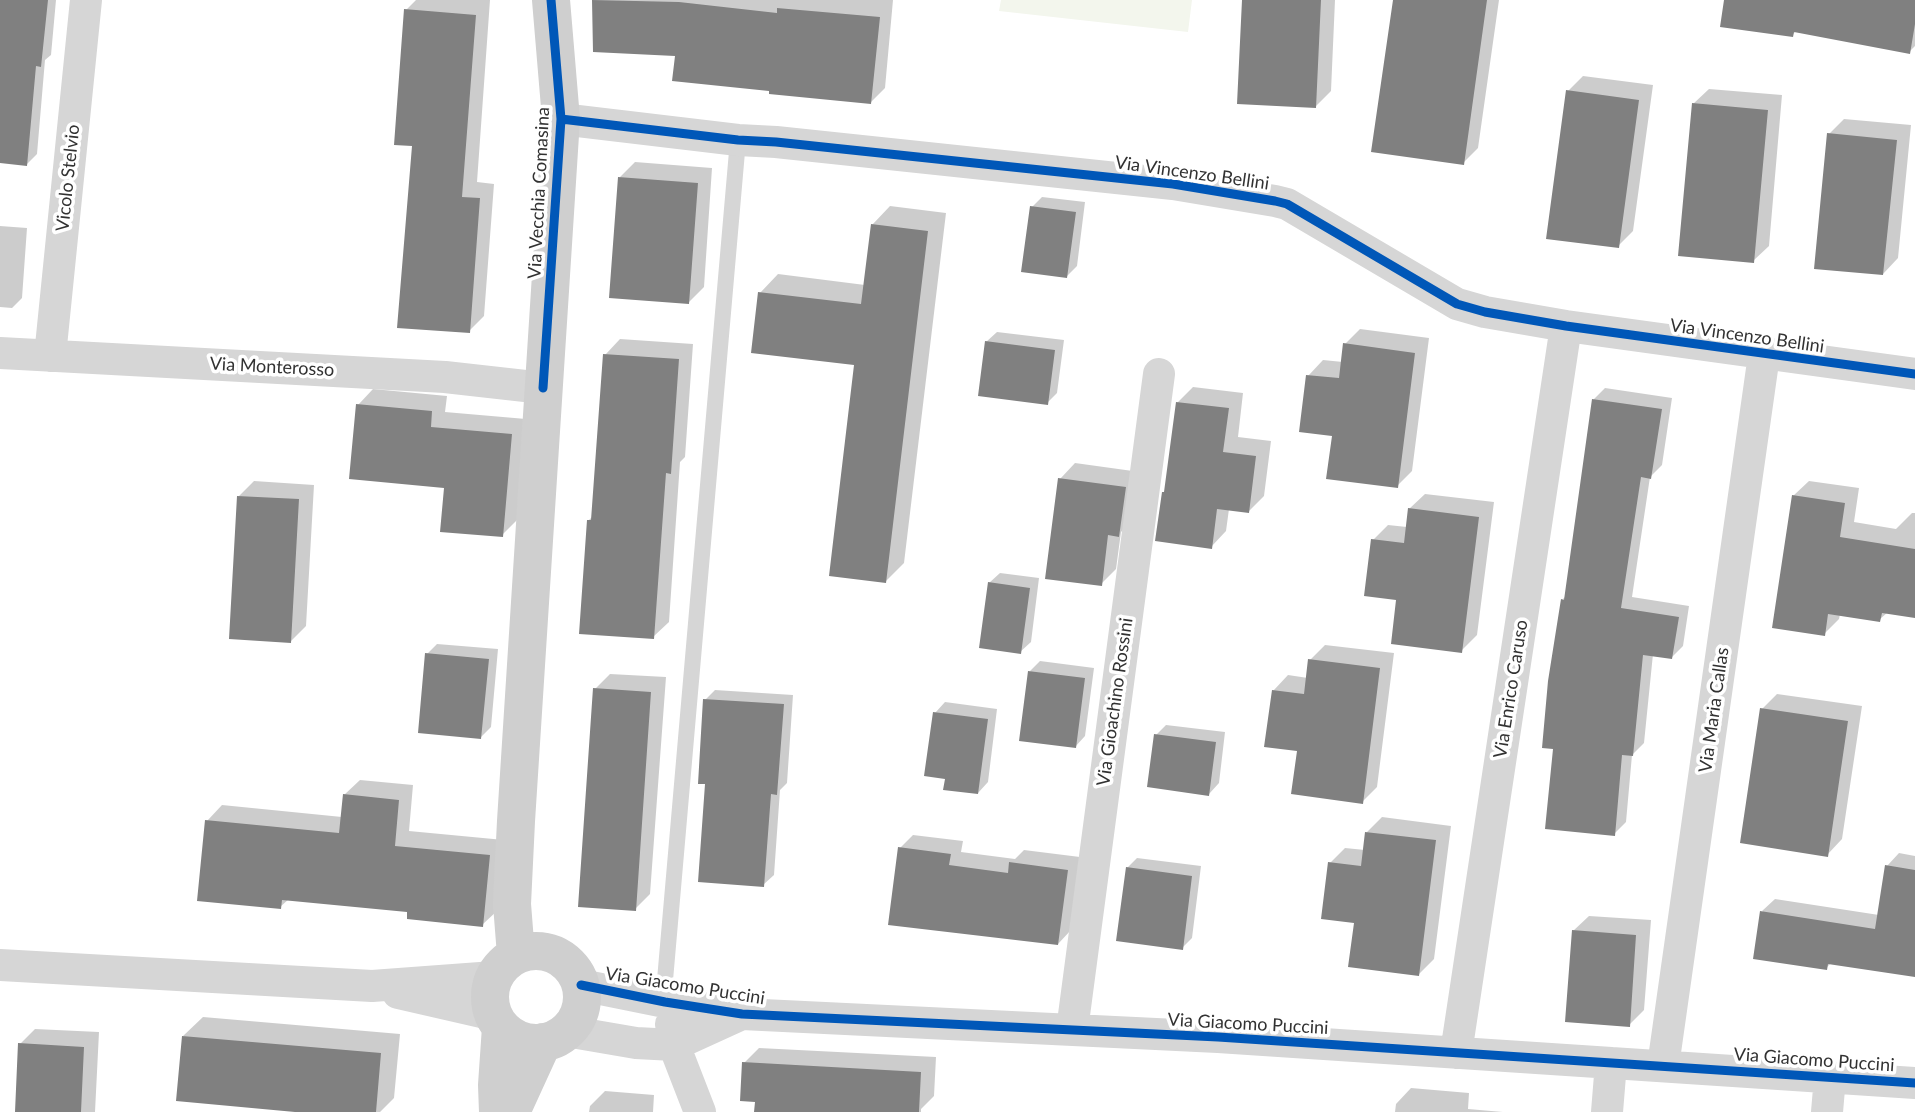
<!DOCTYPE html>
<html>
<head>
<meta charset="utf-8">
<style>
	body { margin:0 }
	canvas { display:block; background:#fff }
</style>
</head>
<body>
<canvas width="1915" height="1112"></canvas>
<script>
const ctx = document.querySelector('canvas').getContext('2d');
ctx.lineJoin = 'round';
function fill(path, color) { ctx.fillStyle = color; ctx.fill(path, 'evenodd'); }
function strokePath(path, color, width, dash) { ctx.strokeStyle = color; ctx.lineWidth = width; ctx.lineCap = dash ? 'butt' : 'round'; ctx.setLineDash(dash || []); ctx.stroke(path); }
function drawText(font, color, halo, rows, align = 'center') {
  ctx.font = font + ' Lato,sans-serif'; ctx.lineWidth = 7; ctx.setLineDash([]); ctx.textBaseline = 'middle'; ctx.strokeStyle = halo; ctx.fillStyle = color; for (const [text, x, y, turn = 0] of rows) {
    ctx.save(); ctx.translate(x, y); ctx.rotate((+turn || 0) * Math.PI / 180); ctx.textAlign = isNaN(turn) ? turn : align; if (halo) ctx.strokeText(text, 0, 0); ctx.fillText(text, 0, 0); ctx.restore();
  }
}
fill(new Path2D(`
	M1001 0H1192L1188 32 999 11Z`), '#f3f6ed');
fill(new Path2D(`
	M0 0H56L51 55 45 60 37 154 27 164 0 161Z
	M416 0H490L477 182 494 184 484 316 469 331 413 144 406 10Z
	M594 0H893L885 88 871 102 771 90 677 54 594 50Z
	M1244 0H1335L1331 91 1316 106Z
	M1395 0H1499L1478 148 1463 163Z
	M1726 0H1915V46L1909 52 1796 31 1792 35Z
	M1583 76 1653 85 1633 231 1618 246 1568 91Z
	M1709 89 1782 95 1769 246 1753 261 1693 104Z
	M1844 119 1911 125 1898 258 1883 274 1829 134Z
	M635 162 712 168 704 287 689 302 620 177Z
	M1042 197 1085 202 1077 266 1067 276 1032 207Z
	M890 206 946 213 904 563 886 581 856 363 760 293 778 274 865 285 872 225Z
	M0 226 27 228 22 298 12 308 0 307Z
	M1360 329 1429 338 1412 471 1397 486 1334 434 1308 376 1323 360 1343 362 1345 344Z
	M997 332 1064 340 1057 393 1047 403 986 342Z
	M620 339 693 344 685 457 680 462 669 622 653 637 589 520 593 516 605 355Z
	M1193 387 1243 393 1238 437 1271 441 1264 496 1249 511 1229 509 1226 531 1211 547 1164 492 1166 490 1178 402Z
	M1605 388 1672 398 1662 465 1650 477 1632 597 1689 606 1683 646 1672 657 1653 654 1644 743 1632 755 1626 822 1614 834 1554 747 1562 600 1566 596 1594 399Z
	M373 389 447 396 445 412 526 419 517 520 502 535 358 405Z
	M1075 463 1140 472 1134 519 1121 532 1116 569 1101 584 1060 479Z
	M254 481 314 485 306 626 291 641 239 496Z
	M1809 481 1859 488 1854 522 1896 529 1912 513H1915V616L1888 612 1879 620 1840 614 1839 619 1824 634 1793 496Z
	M1425 494 1494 502 1477 635 1461 651 1398 599 1373 540 1388 525 1407 527 1409 509Z
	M1000 573 1039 578 1031 642 1020 652 989 583Z
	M437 644 498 649 491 727 481 737 427 654Z
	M1325 645 1394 653 1377 787 1362 802 1299 749 1273 691 1288 675 1308 678 1310 660Z
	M1040 661 1094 668 1085 736 1075 747 1030 671Z
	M610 674 666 677 650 894 635 909 595 689Z
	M715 690 793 695 787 783 780 790 774 875 763 885 707 783 705 700Z
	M1777 694 1862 706 1842 839 1827 855 1762 709Z
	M945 702 997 709 988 782 978 793 947 777 935 713Z
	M1166 725 1225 732 1219 783 1209 794 1156 735Z
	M360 780 413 785 409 831 504 840 498 910 482 925 409 910 289 899 280 907 207 821 222 805 342 817 344 795Z
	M1382 817 1451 826 1434 959 1419 974 1355 922 1330 863 1345 848 1365 850 1367 832Z
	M913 835 963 841 961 852 1015 859 1024 850 1080 857 1071 930 1058 944 900 848Z
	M1899 853 1915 856V975L1831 963 1826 968 1762 911 1775 899 1879 915 1887 866Z
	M1137 858 1201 866 1192 938 1182 948 1127 868Z
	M1589 916 1651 920 1644 1010 1629 1025 1573 931Z
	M203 1017 400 1034 394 1098 380 1112H315L183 1036Z
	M35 1029 99 1032 95 1112H17L20 1044Z
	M759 1048 936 1057 934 1096 921 1109V1112H756L757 1100 744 1063Z
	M1411 1088 1469 1093 1468 1109 1503 1112H1395L1396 1104Z
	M605 1091 654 1095 653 1112H589L590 1106Z`), '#0003');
fill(new Path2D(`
	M0 0H48L41 67 36 66 27 166 0 163Z
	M592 0 679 2 777 13V8L880 17 871 104 769 94V91L672 81 675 56 593 52Z
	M1242 0H1321L1316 108 1237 104Z
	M1393 0H1487L1464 165 1371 152Z
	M1724 0H1915V24L1910 54 1794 32 1793 37 1720 27Z
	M404 9 476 15 462 197 480 198 470 333 397 328 412 146 394 145Z
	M1566 90 1639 100 1619 248 1546 239Z
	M1692 103 1768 110 1754 263 1678 256Z
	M1827 133 1897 140 1883 275 1814 269Z
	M618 177 698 183 689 304 609 298Z
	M1030 206 1076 212 1067 278 1021 272Z
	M871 224 928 231 886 583 829 576 854 365 751 353 758 292 861 304Z
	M985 341 1055 350 1048 405 978 396Z
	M1343 343 1415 353 1398 488 1326 479 1332 436 1299 432 1306 375 1339 378Z
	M603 354 679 359 671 474 666 473 654 639 579 634 587 520H591Z
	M1592 399 1662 409 1651 479 1641 477 1621 608 1679 617 1672 659 1643 655 1633 756 1622 755 1615 836 1545 829 1553 749 1542 748 1548 681 1561 599 1564 600Z
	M1176 402 1229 408 1223 452 1256 456 1249 513 1217 509 1212 549 1155 541 1162 492H1164Z
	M356 404 432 411 431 427 512 434 503 537 440 532 444 488 349 479Z
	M1058 478 1126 487 1119 537 1108 535 1102 586 1045 579Z
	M1792 495 1845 503 1840 537 1915 549V618L1882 613 1880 622 1828 614 1825 636 1772 628Z
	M237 496 299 499 291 643 229 639Z
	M1408 508 1479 517 1462 653 1391 644 1396 600 1364 596 1371 539 1404 543Z
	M988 582 1030 588 1021 654 979 648Z
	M425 653 489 659 481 739 418 733Z
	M1308 659 1380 668 1363 804 1291 794 1297 751 1264 747 1272 690 1304 694Z
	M1028 671 1085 678 1076 748 1019 741Z
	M593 688 651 692 636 911 578 907Z
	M703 699 784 704 777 795 771 794 764 887 698 882 705 784H698Z
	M1760 708 1848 721 1828 857 1740 843Z
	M933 712 988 719 978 794 943 790 945 779 924 776Z
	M1154 734 1216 742 1209 796 1147 787Z
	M343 794 399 800 395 846 490 855 483 927 407 919V912L282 900 281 909 197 901 205 820 339 833Z
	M1365 832 1436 840 1419 976 1348 967 1354 923 1321 919 1328 862 1361 866Z
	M898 847 951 854 949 865 1008 873 1009 862 1068 870 1058 945 888 925Z
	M1885 865 1915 870V977L1828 964 1827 970 1753 959 1760 911 1875 929Z
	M1126 867 1192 876 1183 950 1116 941Z
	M1572 930 1636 935 1630 1027 1565 1022Z
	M182 1036 381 1053 376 1112H295L176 1101Z
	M18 1043 84 1047 81 1112H15Z
	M742 1062 921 1072 919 1112H754L755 1102 740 1101Z`), '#808080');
strokePath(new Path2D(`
	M665 1002V980L738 140`), '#d6d6d6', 16);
strokePath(new Path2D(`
	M561 119 738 140 776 142 1173 184 1275 201 1287 204 1457 304 1485 312 1566 326 1915 374
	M0 353 445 377 543 388
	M50 356 86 0
	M0 965 372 986 494 977
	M581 985 665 1002 742 1014 1218 1037 1915 1083
	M398 993 494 1015
	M671 1024 674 1045 700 1112
	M1072 1030 1159 374
	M566 1031 636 1043 674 1045 742 1014
	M1456 1053 1566 326
	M1663 1066 1764 355
	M1607 1112 1611 1063
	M1827 1112 1830 1077`), '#d6d6d6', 32);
strokePath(new Path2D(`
	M490 997a46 46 0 1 1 92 0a46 46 0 1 1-92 0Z
	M516 955 512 904 516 821 561 119 551 0
	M498 1112 497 1085 501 1027
	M511 1112 543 1042`), '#cfcfcf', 38);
strokePath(new Path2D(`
	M561 119 738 140 776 142 1173 184 1275 201 1287 204 1457 304 1485 312 1566 326 1915 374
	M543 388 561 119 551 0
	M581 985 665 1002 742 1014 1218 1037 1915 1083`), '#0057b8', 9);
drawText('18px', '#323232', '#fff', [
	["Via Vincenzo Bellini",1192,173,8],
	["Vicolo Stelvio",68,178,-84],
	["Via Vecchia Comasina",539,193,-87],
	["Via Vincenzo Bellini",1747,336,8],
	["Via Monterosso",272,367,3],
	["Via Enrico Caruso",1511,689,-81],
	["Via Gioachino Rossini",1115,702,-82],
	["Via Maria Callas",1714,710,-82],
	["Via Giacomo Puccini",685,986,9],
	["Via Giacomo Puccini",1248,1024,3],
	["Via Giacomo Puccini",1814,1060,4]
]);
</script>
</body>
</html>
